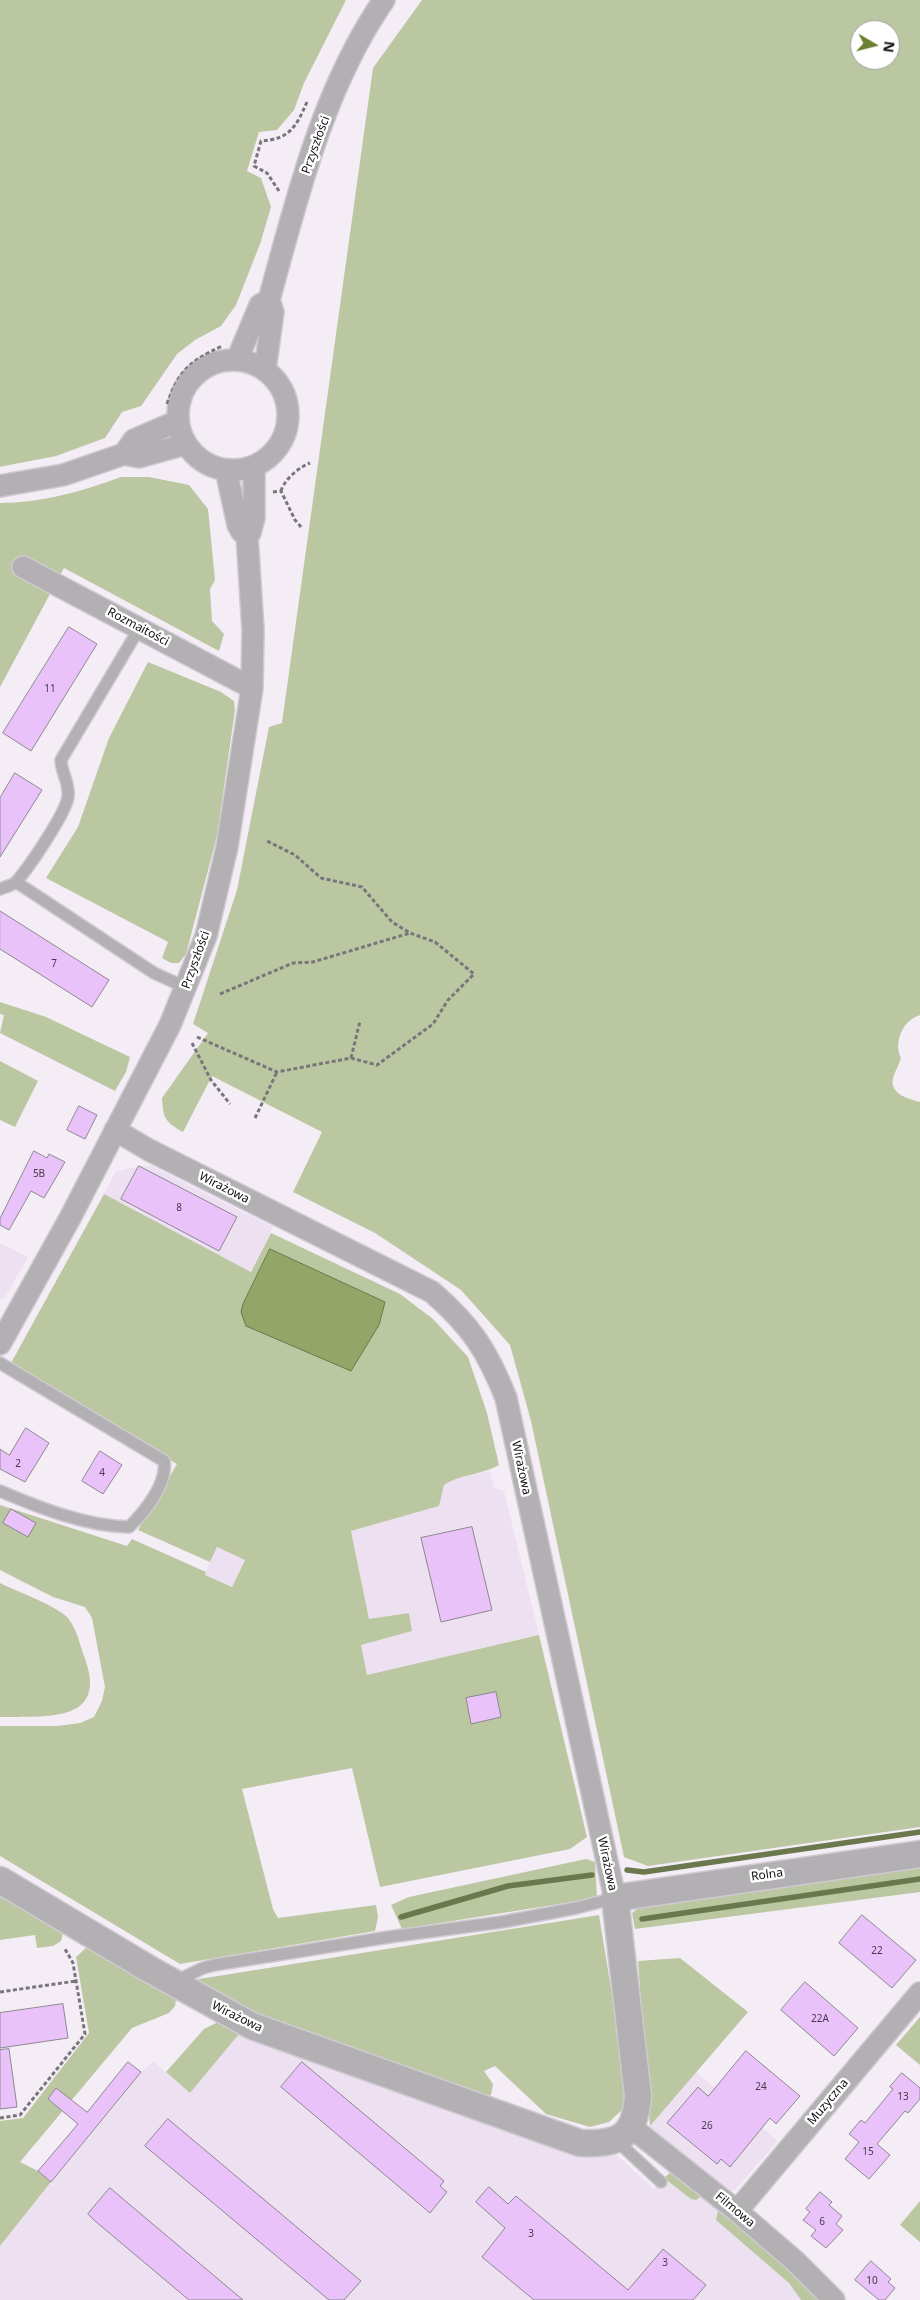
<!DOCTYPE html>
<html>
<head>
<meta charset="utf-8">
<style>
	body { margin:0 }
	#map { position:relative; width:920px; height:2300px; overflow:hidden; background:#f4edf6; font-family:"Noto Sans",sans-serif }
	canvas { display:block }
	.north { position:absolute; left:850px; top:20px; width:50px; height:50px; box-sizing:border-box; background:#fff; border:1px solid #9f9e9f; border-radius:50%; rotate:98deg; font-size:14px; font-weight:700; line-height:20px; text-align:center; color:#0f0d10 }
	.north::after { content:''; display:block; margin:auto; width:18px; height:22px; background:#6b8031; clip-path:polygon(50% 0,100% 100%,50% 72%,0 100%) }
</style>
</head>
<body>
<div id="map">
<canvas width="920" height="2300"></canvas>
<div class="north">N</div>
</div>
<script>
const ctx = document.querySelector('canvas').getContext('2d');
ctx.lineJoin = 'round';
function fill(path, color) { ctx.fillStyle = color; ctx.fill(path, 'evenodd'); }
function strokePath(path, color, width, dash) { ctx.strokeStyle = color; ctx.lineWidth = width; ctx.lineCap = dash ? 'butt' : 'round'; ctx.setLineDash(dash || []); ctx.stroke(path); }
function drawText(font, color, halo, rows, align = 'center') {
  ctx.font = font + ' "Noto Sans",sans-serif'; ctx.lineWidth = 5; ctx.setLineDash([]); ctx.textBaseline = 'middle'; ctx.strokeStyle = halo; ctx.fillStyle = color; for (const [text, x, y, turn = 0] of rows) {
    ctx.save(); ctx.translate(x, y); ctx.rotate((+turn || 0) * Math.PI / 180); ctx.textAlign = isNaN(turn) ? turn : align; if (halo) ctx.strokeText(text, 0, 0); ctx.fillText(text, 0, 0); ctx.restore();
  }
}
fill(new Path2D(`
	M139 1166H151L273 1227 251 1272 104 1194 115 1172Z
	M0 1243 28 1257 6 1296 0 1300Z
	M490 1471 494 1488 504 1491 539 1635 367 1676 361 1645 412 1631 408 1613 369 1620 351 1531 439 1506 444 1485 452 1479Z
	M217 1547 245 1559 232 1587 204 1575Z
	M239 2034 618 2156 654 2189 672 2171 730 2216 797 2293 801 2300H0V2246L141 2072 153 2061 190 2093Z
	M696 2072 778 2141 734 2191H723L649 2130 650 2126Z`), '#ede1f1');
fill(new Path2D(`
	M0 0H346L304 83 294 110 277 130 259 132 247 171 261 178 271 207 260 244 236 305 221 326 195 340 177 354 141 406 122 412 105 438 56 456 4 466 0 467Z
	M422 0H920V1015C903 1020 893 1042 901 1058 899 1065 895 1071 893 1078 889 1094 909 1099 920 1102V1827L648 1866 624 1857 531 1421 510 1345 461 1290 375 1233 293 1192 322 1132 212 1076 183 1132C165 1122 163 1118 162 1098L208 1033 193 1024 237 890 269 727 282 723 373 68ZM860 30H890V60H860Z
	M121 477H149L189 485 208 509 215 580 210 589 212 621 224 634 219 651 64 568 0 687V503C41 503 83 491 121 477Z
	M148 662 221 692 234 701 235 710 217 836 186 954 179 963H171L162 958 168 942 46 878 78 827 109 738Z
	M0 1002 46 1017 130 1057 126 1072 115 1091 0 1033 4 1015 0 1014Z
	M0 1061 38 1081 15 1127 0 1120Z
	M104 1194 251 1272 271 1233 400 1294 433 1319 468 1357 487 1413 499 1465C482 1475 460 1474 444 1485L439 1506 351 1531 369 1619 409 1613 412 1631 361 1645 367 1675 539 1635 587 1837 570 1849 380 1887 352 1768 242 1789 273 1909 278 1918 376 1905 378 1917 375 1931 180 1964 0 1856V1726H57L80 1723 94 1717 102 1701 105 1687 92 1618 85 1607 53 1597 0 1570V1505L127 1546 132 1539 206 1572 205 1575 232 1587 245 1560 217 1547 210 1562 138 1530 177 1464 132 1439 11 1363Z
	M0 1583C20 1593 43 1600 62 1613 75 1621 79 1642 84 1656 110 1724 46 1716 0 1717Z
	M586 1859 595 1862 597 1898 402 1929 391 1905 409 1897Z
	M920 1862V1892L635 1929 632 1913 644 1904Z
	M0 1896 64 1929 61 1941 53 1946 37 1948 35 1935 0 1940Z
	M599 1915 626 2081 625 2107 609 2122 590 2127 546 2114 495 2066 484 2071 493 2084 491 2095 481 2096 239 2006 193 1980Z
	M87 1947 176 1999 175 2006 169 2013 132 2028 20 2162 38 2171 51 2182 0 2246V2121L23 2118 89 2033 76 1957Z
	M680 1958 748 2012 650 2126 638 1961Z
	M920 2017V2065L896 2045Z
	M218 2022 239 2034 190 2093 166 2072 204 2029Z
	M672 2171 703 2195 696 2200 691 2199 664 2178Z
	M920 2201V2242L900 2225Z
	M719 2207 788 2262 821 2300H801L789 2283 716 2220Z`), '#bbc7a1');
const water = new Path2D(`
	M270 1249 385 1302 379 1325 351 1371 246 1326 241 1312 243 1304Z`);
fill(water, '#93a667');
strokePath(water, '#6b784d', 1);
strokePath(new Path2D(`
	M627 1870 644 1872 920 1832
	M401 1917 508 1886 592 1875
	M642 1919 920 1879`), '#6b784d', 5.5);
const building = new Path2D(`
	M69 627 97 644 31 751 3 733Z
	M15 773 42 790 0 857V798Z
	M0 911 109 980 92 1007 0 949Z
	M79 1106 97 1115 85 1139 67 1130Z
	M34 1151 47 1158 49 1154 65 1162 44 1198 31 1191 9 1230 0 1225V1219Z
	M139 1166 237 1217 219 1251 121 1199Z
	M26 1428 49 1443 25 1482 0 1469V1449L9 1455Z
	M100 1451 122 1465 103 1494 82 1481Z
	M11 1509 36 1523 28 1537 3 1523Z
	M472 1527 492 1610 441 1622 421 1538Z
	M496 1692 501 1717 471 1724 466 1698Z
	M862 1915 916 1960 892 1988 839 1943Z
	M805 1982 858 2028 834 2056 781 2010Z
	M63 2004 68 2038 0 2048V2013Z
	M9 2049 17 2107 0 2109V2050Z
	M746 2051 800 2096 776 2124 770 2118 730 2167 721 2159 717 2164 667 2123 698 2087 708 2096Z
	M128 2062 141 2072 51 2182 38 2171 78 2124 48 2099 56 2088 87 2112Z
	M302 2062 444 2181 440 2186 447 2192 430 2213 281 2087Z
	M902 2073 920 2088V2099L908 2113 905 2111 877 2144 890 2155 869 2179 845 2159 859 2142 849 2134 861 2120 865 2123 893 2089 890 2087Z
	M168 2119 361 2281 344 2300H329L145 2146Z
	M489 2187 508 2204 516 2196 628 2290 663 2249 706 2285 693 2300H534L482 2257 505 2228 476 2202Z
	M110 2188 243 2300H189L95 2221 88 2214Z
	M820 2192 832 2202 829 2205 842 2216 836 2224 843 2230 826 2248 811 2236 816 2230 803 2220 810 2212 806 2209Z
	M871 2261 891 2279 888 2282 895 2288 885 2300H879L855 2280Z`);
fill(building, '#eac2fa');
strokePath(building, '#8d878f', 1);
const service = new Path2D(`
	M16 882 154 973 187 988
	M0 889C5 887 14 885 17 881 29 867 66 813 68 797 70 783 61 773 61 760L140 627
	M0 1363 164 1461C168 1483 144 1513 129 1527 85 1526 40 1508 0 1491
	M174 1982 203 1968 214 1965 389 1937 502 1922 576 1908 615 1898
	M617 2141 661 2182`);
const minor = new Path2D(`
	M178 415a55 55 0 1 1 110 0a55 55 0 1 1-110 0Z
	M237 360 260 305 269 300
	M265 370 273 312 269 300C297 198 323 88 384 0
	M124 454 134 440 178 421
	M226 470 238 525 242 532 247 535
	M0 486 63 475 124 454 139 457 186 444
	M23 567 252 688
	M115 1130 149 1150 432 1292C471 1326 487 1350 506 1398L615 1898
	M0 1344 70 1218 170 1025 206 936 227 847 252 688 253 630 247 535 250 533 254 518V466
	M631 2127 737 2211 795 2261 834 2300
	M737 2211 920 1993`);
const tertiary = new Path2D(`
	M0 1880 151 1970 252 2026 580 2143C619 2145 635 2137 638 2096L615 1898 920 1854`);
strokePath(service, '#cfc9d1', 14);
strokePath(minor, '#cfc9d1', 24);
strokePath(tertiary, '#cfc9d1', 29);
strokePath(new Path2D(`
	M279 191 267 173 254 166 261 141C290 139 296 127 307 102
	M167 404C179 370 190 361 222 346
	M281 491C284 480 299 467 310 463
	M273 492 281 491 295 520 302 528
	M220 994 293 963 313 962 410 933
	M197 1037 277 1072 351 1058 377 1065 433 1024 448 1000 474 974 435 942 410 933 392 922 362 887 321 878 295 855 267 841
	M192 1043 211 1080 230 1104
	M351 1058 360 1021
	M255 1118 277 1072
	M0 1992 76 1981
	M0 2118 20 2115 85 2034 73 1963 65 1949`), '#79757b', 3, [4, 2.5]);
strokePath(service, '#b3b0b4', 11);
strokePath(minor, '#b3b0b4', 21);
strokePath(tertiary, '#b3b0b4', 26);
drawText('10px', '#463a4a', null, [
	["11",50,689],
	["7",54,964],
	["5B",39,1174],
	["8",179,1208],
	["2",18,1464],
	["4",102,1473],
	["22",877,1951],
	["22A",820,2019],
	["24",761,2087],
	["13",903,2097],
	["26",707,2126],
	["15",868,2152],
	["6",822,2222],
	["3",531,2234],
	["3",665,2263],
	["10",872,2281]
]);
drawText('12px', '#0f0d10', '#fff', [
	["Przyszłości",316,145,-70],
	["Rozmaitości",138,627,28],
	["Przyszłości",196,960,-70],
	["Wirażowa",224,1188,27],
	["Wirażowa",521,1468,78],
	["Wirażowa",607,1864,78],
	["Rolna",767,1875,-8],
	["Wirażowa",237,2017,26],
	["Muzyczna",828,2102,-50],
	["Filmowa",735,2210,40]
]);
</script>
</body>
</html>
